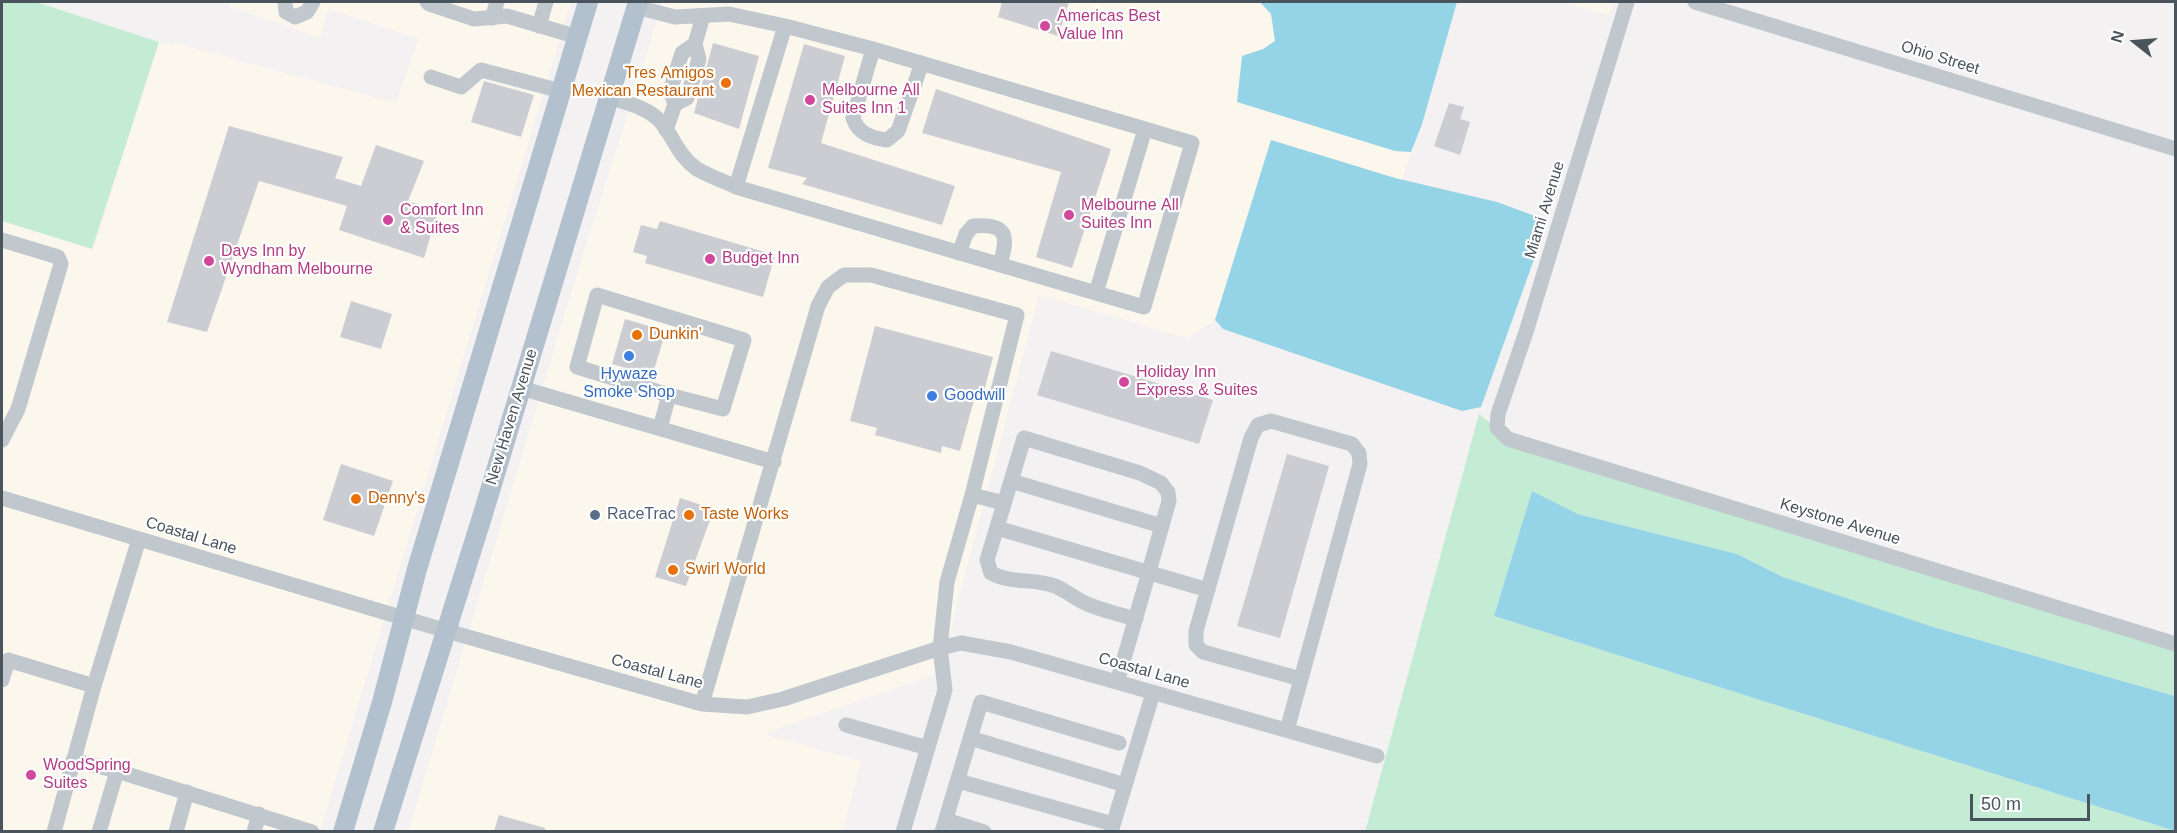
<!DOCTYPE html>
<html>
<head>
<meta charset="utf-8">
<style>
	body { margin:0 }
	#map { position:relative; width:2177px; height:833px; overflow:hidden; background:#f3f1f1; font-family:Helvetica,sans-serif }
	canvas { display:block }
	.frame { position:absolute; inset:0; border:3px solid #4a545d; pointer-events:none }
	.north { position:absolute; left:2105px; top:12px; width:60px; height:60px; -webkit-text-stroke:4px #fff; paint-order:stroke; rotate:287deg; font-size:16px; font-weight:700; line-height:24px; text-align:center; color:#4a545d }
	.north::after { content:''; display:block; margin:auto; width:21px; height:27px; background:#4a545d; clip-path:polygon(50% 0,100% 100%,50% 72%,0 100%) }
	.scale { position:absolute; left:1970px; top:794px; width:120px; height:27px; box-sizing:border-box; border:3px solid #4a545d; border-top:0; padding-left:8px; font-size:18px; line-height:21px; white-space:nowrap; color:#4a545d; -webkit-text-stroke:4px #fff; paint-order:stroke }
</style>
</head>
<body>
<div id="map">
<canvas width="2177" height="833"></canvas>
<div class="frame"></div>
<div class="north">N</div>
<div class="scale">50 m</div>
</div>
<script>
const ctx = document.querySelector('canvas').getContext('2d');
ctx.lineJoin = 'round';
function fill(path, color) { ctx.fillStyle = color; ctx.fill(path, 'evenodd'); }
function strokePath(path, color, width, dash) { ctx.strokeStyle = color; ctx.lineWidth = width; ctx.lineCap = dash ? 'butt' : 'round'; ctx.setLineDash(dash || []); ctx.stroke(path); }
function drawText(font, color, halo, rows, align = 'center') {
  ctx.font = font + ' Helvetica,sans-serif'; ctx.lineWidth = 4.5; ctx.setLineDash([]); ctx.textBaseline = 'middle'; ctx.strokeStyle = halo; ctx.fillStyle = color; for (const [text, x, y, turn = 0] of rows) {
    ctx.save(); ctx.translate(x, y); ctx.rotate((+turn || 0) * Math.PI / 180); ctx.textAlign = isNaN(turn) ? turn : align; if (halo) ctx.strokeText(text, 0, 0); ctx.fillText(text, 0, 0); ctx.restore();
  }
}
fill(new Path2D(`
	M230 2H571L320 831H2V221L93 249 159 42 173 46 175 43 396 103 418 39 328 9 320 38 229 6Z
	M663 2H1260L1271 14 1275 41 1263 49 1242 56 1334 133 1395 151 1411 152 1402 180 1271 140 1215 320 1191 335 1190 339 1039 295 955 612 941 672 763 734 861 761 843 831 408 832 576 277Z
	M1564 2H1614L1608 15Z`), '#fbf7ed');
fill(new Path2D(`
	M2 2H36L159 42 92 249 2 221Z
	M1479 414 1506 436 2175 645V696L1930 626 1783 577 1737 554 1578 514 1532 491 1494 616 2175 831 1365 832Z`), '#c4ecd4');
fill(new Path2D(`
	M1260 2H1457L1422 124 1411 152 1395 151 1237 102 1242 56 1263 49 1275 41 1271 14Z
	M1271 140 1395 178 1497 202 1543 219 1537 251 1481 407 1462 411 1223 329 1215 320Z
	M1532 491 1578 514 1737 554 1783 577 1930 626 2175 696V831L1494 616Z`), '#95d4e6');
fill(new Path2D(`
	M1002 2H1069L1058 36 998 17Z
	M713 43 759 56 739 129 694 113Z
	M804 44 845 56 821 143 955 186 942 225 802 184 807 178 768 168Z
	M484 81 534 95 521 137 471 122Z
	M936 89 1111 149 1072 268 1036 257 1061 172 922 133Z
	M1449 103 1464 107 1460 119 1470 122 1460 155 1434 146Z
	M229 126 343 157 335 178 361 186 376 145 424 161 408 201 438 211 424 258 339 230 347 206 259 181 207 332 167 322Z
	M660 221 775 255 763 297 645 263 647 256 633 252 641 225 657 229Z
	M351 301 392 314 381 349 340 337Z
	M625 319 666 331 652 376 612 364Z
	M875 326 993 357 984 391 977 389 960 451 942 446 941 453 875 435 877 428 850 421Z
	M1051 351 1213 400 1199 444 1037 395Z
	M1287 454 1329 466 1280 638 1237 626Z
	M341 464 393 481 374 536 323 520Z
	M680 498 714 509 686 586 655 577Z
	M499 815 545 828V831H494Z`), '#cccdd3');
strokePath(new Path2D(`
	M285 2 286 12 295 17 307 12 313 2
	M427 2 429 4 474 19 507 16 578 37
	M1627 2 1526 332 1498 414 1497 428 1508 439 2176 644
	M1695 2 2176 149
	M636 7 675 17 729 14 785 26
	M492 18 497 2
	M539 26 546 2
	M873 49 853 118C858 134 872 138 887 140L898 131 922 63
	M431 77 461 87 481 70 561 91
	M609 97C626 103 647 107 660 121 674 137 677 155 697 169 709 176 723 181 736 187L1096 293 1145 129 873 49 785 26 736 187
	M675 104 687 98 699 59 695 44 703 16
	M666 130 675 104 670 91 682 53 695 44
	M2 240 58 257 61 264 18 409 2 440
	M959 253 966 234 973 226C1009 223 1008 237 1000 265
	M1096 293 1144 307 1192 143 1145 129
	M521 388 774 462
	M660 428 669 395 723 409 744 340 597 295 577 367 669 395
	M1011 481 1162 526
	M972 495 1004 503
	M2 498 447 631 702 704 747 707 783 699 940 648 961 643 1011 652 1377 756
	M997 528 1208 590
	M2 680 8 660 94 686 54 832
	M1117 682C1135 622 1152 561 1169 501L1168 492 1161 483 1140 473 1024 438 987 560 991 573C1011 584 1034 578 1055 586 1065 590 1073 597 1083 602 1099 610 1119 614 1136 619
	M94 686 139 539
	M702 704 818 306 828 287 844 275H871L1017 315 972 495 947 582 940 648 945 690 903 832
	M846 725 928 748
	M1287 730 1360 464 1359 453 1352 444 1271 421 1258 425 1251 438 1196 631V645L1203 652 1301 679
	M970 738 1125 785
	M73 760 117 771
	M958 781 1113 824
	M946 820 984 832
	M99 832 117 771 312 832
	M176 832 187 792
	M254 832 259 814
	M942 832 981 702 1119 743
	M1111 832 1153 693`), '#c0c8ce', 15);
strokePath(new Path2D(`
	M343 832 382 702 417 569 588 2
	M383 832 482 517 638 2`), '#b3c0cd', 20);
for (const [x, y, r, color] of [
	[1045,26,6,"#d1479c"],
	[726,83,6,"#e8710a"],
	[810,100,6,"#d1479c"],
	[1069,215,6,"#d1479c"],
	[388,220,6,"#d1479c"],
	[710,259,6,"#d1479c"],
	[209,261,6,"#d1479c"],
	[637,335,6,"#e8710a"],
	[629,356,6,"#3f7fe0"],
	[1124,382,6,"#d1479c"],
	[932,396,6,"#3f7fe0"],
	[356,499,6,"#e8710a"],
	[595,515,6,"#5c6f8a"],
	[689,515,6,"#e8710a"],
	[673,570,6,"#e8710a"],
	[31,775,6,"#d1479c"]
]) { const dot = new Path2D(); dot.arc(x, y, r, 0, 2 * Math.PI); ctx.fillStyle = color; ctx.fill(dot); strokePath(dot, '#fff', 2); }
drawText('16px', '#b23c85', '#fff', [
	["Americas Best",1057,17],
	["Value Inn",1057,35],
	["Melbourne All",822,91],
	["Suites Inn 1",822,109],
	["Melbourne All",1081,206],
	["Suites Inn",1081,224],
	["Comfort Inn",400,211],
	["& Suites",400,229],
	["Days Inn by",221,252],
	["Wyndham Melbourne",221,270],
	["Budget Inn",722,259],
	["Holiday Inn",1136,373],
	["Express & Suites",1136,391],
	["WoodSpring",43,766],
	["Suites",43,784]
], 'left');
drawText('16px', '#4a545d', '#fff', [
	["Ohio Street",1940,58,17],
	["Miami Avenue",1545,210,-73],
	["New Haven Avenue",512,417,-73],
	["Keystone Avenue",1840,522,17],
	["Coastal Lane",191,536,17],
	["Coastal Lane",1144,671,16],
	["Coastal Lane",657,672,15]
]);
drawText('16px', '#c56008', '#fff', [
	["Tres Amigos",714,74,"right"],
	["Mexican Restaurant",714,92,"right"],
	["Dunkin'",649,335],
	["Denny's",368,499],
	["Taste Works",701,515],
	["Swirl World",685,570]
], 'left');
drawText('16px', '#366cbe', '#fff', [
	["Hywaze",629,375],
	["Smoke Shop",629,393],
	["Goodwill",944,396,"left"]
]);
drawText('16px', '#4e5e75', '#fff', [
	["RaceTrac",607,515]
], 'left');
</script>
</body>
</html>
